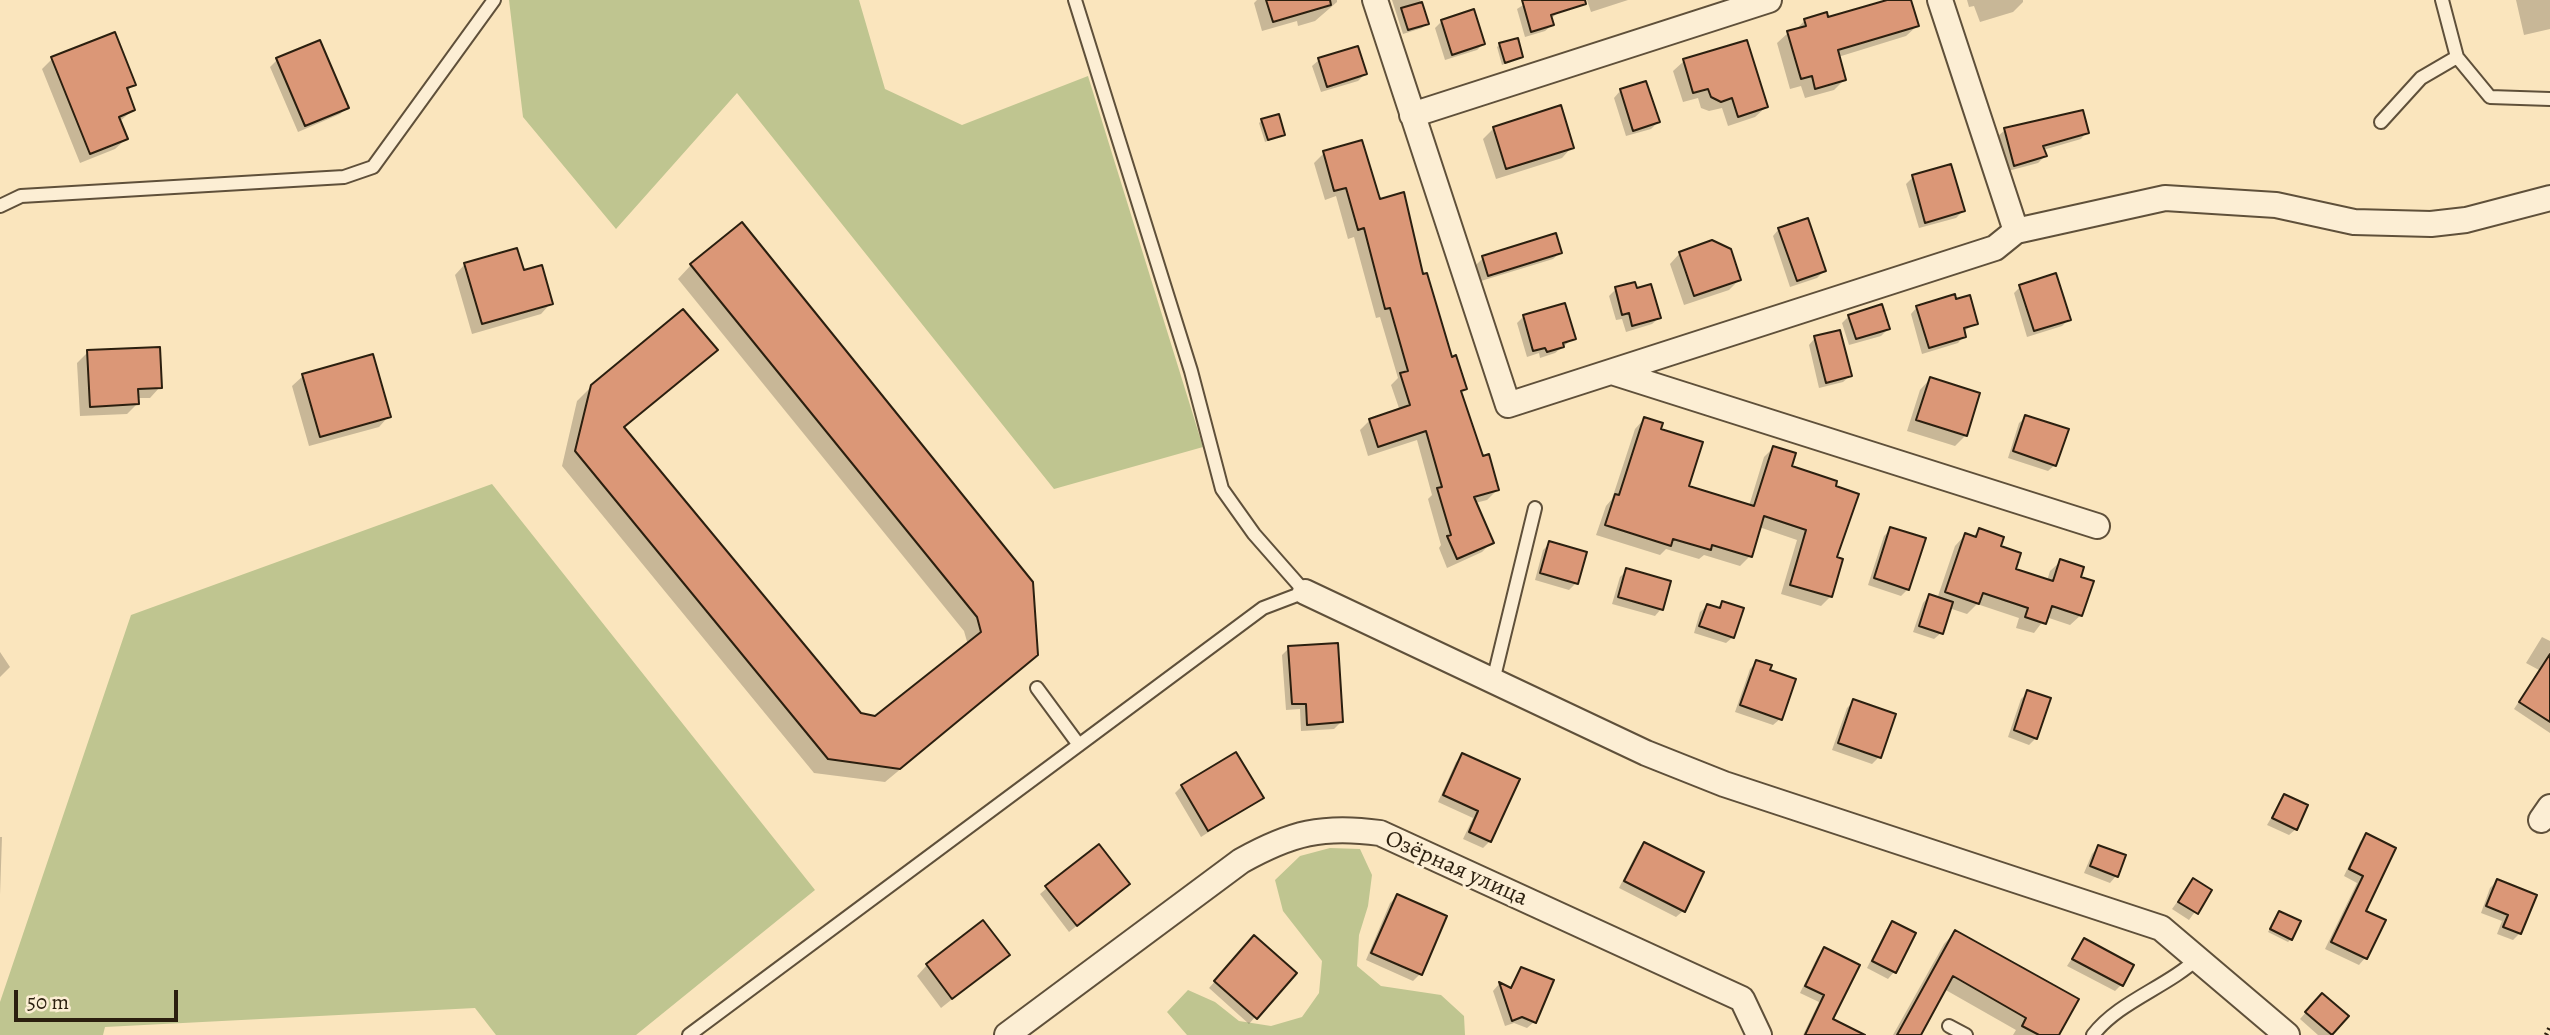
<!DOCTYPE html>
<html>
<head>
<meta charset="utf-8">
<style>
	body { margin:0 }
	#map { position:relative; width:2550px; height:1035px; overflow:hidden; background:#fae5bd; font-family:Alegreya,serif }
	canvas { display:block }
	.scale { position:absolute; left:14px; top:990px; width:164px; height:32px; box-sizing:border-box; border:4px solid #2b1f0f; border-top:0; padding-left:9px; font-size:21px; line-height:24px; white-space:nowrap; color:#2b1f0f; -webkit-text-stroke:5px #fceed4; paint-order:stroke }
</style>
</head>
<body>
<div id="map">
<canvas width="2550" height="1035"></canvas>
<div class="scale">50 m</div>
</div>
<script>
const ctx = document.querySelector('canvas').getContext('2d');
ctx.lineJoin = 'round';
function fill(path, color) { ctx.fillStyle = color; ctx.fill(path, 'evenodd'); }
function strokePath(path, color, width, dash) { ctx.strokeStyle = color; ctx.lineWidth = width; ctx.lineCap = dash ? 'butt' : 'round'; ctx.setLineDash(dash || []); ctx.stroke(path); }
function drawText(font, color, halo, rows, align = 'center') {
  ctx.font = font + ' Alegreya,serif'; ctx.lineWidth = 6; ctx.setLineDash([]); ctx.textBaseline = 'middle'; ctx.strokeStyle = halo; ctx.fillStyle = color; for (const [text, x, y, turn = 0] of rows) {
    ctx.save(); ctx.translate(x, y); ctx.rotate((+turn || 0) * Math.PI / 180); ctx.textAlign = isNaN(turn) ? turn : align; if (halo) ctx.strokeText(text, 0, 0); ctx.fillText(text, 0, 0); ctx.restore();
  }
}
fill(new Path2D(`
	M509 0H859L885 89 962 125 1088 76 1203 447 1054 489 737 93 616 229 523 117Z
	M492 484 815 890 636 1035H496L475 1008 105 1027 103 1035H0V1002L131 615Z
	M1330 848 1360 849 1372 875 1368 906 1359 935 1357 966 1381 986 1441 995 1464 1016 1465 1035H1187L1167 1012 1188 990 1215 1002 1239 1021 1271 1026 1302 1017 1319 993 1322 961 1283 911 1275 880 1300 856Z`), '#bfc590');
fill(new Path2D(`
	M1257 0H1337V2L1315 21 1298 26 1297 21 1262 31 1254 3Z
	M1392 0H1420L1427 23 1422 28 1403 34Z
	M1531 0H1557L1561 11 1550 19 1552 25 1545 31 1525 37 1517 9Z
	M1587 0H1628L1591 12Z
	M1893 0H1909L1917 26 1906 36 1838 57 1844 80 1834 90 1805 98 1801 86 1790 89 1777 43 1788 33 1795 31 1805 20 1827 19Z
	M1967 0H2023V2L2013 12 1980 22 1974 6 1969 7Z
	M2516 0H2550V29L2524 35Z
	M1442 21 1483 44 1477 50 1445 60 1435 28Z
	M1500 44 1522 57 1502 65 1497 47Z
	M52 59 134 84 126 92 133 110 119 122 126 139 115 149 80 163 42 69Z
	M277 60 347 107 340 114 298 132 270 67Z
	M1319 60 1365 74 1358 81 1321 92 1312 66Z
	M1684 61 1766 107 1755 117 1728 126 1722 108 1709 111 1701 108 1698 98 1683 102 1673 71Z
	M1645 83 1658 122 1651 129 1626 136 1614 98 1620 91Z
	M1262 120 1283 135 1265 142 1259 123Z
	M1494 128 1572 147 1562 158 1496 179 1483 139Z
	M2005 130 2087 132 2081 139 2043 150 2045 156 2038 163 2008 171 1998 136Z
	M1324 153 1379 202 1422 276 1465 389 1460 393 1482 458 1497 490 1487 500 1475 503 1492 542 1482 552 1447 568 1439 548 1441 545 1428 499 1432 495 1417 440 1368 456 1360 430 1370 420 1400 411 1391 385 1398 378 1380 317 1376 318 1354 237 1348 239 1336 196 1325 200 1314 163Z
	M1913 177 1963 211 1956 218 1919 228 1906 184Z
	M1779 229 1824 271 1817 278 1790 287 1773 236Z
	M1560 253 1553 259 1481 281 1476 265 1483 258Z
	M1680 253 1739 280 1729 290 1684 305 1670 264Z
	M465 264 551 303 541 314 472 334 455 275Z
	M691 265 1022 668 885 782 814 773 562 466 577 401 592 386 715 350 623 429 860 715 875 718 968 645 964 631 678 279Z
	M2020 287 2069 319 2062 326 2027 337 2014 293Z
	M1616 289 1636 290 1659 318 1652 324 1626 332 1622 319 1616 320 1609 296Z
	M1917 307 1976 323 1963 332 1964 336 1958 343 1922 354 1911 314Z
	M1524 316 1574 338 1555 353 1540 358 1539 353 1527 357 1517 323Z
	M1849 316 1888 329 1881 336 1849 345 1842 323Z
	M1815 338 1850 376 1843 382 1819 388 1809 345Z
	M88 352 160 387 150 398H137V404L127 414 80 416 77 363Z
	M303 376 389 416 379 427 309 446 292 386Z
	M1930 379 1978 394 1965 436 1955 446 1907 431 1920 390Z
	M2026 417 2055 465 2048 471 2008 458 2019 423Z
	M1644 419 1659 430 1687 487 1749 506 1764 457 1774 447 1790 467 1835 559 1831 596 1821 606 1781 594 1797 540 1759 527 1750 556 1740 566 1704 555 1699 559 1666 549 1660 555 1596 535 1606 506 1612 499 1635 429Z
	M1891 529 1908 589 1901 596 1868 585 1884 536Z
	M1979 530 1999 547 2013 570 2047 581 2050 571 2061 561 2079 578 2081 615 2070 625 2046 617 2034 633 2016 628 2019 618 1977 604 1967 614 1949 608 1941 633 1934 639 1913 632 1923 603 1929 596 1937 599 1955 546 1965 535 1972 538Z
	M1550 543 1576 583 1569 590 1535 580 1543 550Z
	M1627 570 1661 609 1655 616 1612 604 1620 577Z
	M1722 603 1733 637 1726 643 1694 633 1700 612 1707 606 1717 609Z
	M2542 637 2550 641V733L2514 709 2539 670 2526 663Z
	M1289 648 1341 722 1334 729 1301 731 1300 709 1286 710 1282 655Z
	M0 652 10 667 0 677Z
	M1757 662 1768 671 1780 719 1773 725 1735 712 1750 669Z
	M2028 692 2036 738 2029 745 2008 737 2021 699Z
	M1854 701 1894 715 1879 757 1872 764 1832 750 1847 708Z
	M1463 755 1490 841 1483 848 1463 839 1473 818 1438 802 1456 762Z
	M1182 786 1262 798 1201 837 1175 793Z
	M2284 796 2296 829 2289 835 2267 825Z
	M2366 835 2363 911 2383 921 2365 958 2359 965 2325 949 2357 883 2344 876 2360 842Z
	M0 837H2L0 895Z
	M1645 844 1683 911 1676 917 1619 888 1638 850Z
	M2098 847 2116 876 2110 883 2084 873 2092 854Z
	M2193 880 2210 891 2189 920 2172 909Z
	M2497 881 2520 933 2513 940 2497 934 2502 921 2481 913 2490 888Z
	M1047 888 1121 891 1069 932 1040 894Z
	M1397 896 1420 974 1413 981 1366 960 1390 903Z
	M2279 913 2291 939 2288 942 2268 932Z
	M1892 923 1894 972 1888 979 1867 968 1886 930Z
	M1955 932 2057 1035H2013L2016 1030 1944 989 1919 1035H1893L1944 944Z
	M2084 940 2121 985 2115 991 2067 966Z
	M1248 944 1255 1017 1249 1024 1209 988Z
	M1825 949 1830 1020 1835 1035H1803L1819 1002 1800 993 1818 956Z
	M1008 955 941 1008 917 976 927 965Z
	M1521 969 1534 1022 1527 1028 1514 1023 1505 1026 1493 991 1499 984 1509 989Z
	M2315 1002 2346 1016 2330 1035H2318L2300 1019Z`), '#0003');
const building = new Path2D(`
	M1266 0H1330L1331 5 1273 22Z
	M1522 0H1585L1586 4 1551 15 1554 25 1531 32Z
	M1887 0H1911L1919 26 1838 50 1846 80 1815 89 1812 76 1801 79 1787 31 1806 26 1804 19 1827 12 1828 17Z
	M1422 2 1429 24 1408 30 1401 8Z
	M1474 9 1485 44 1452 55 1441 20Z
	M115 32 136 85 127 88 135 110 119 117 128 139 90 154 51 57Z
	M1518 38 1523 57 1505 63 1499 43Z
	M320 40 349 108 305 126 276 58Z
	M1747 40 1768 107 1738 117 1732 98 1721 102 1711 97 1708 89 1693 93 1683 59Z
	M1358 46 1367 74 1327 87 1318 58Z
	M1646 81 1660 122 1633 131 1620 89Z
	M1561 105 1574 148 1506 169 1493 127Z
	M2083 110 2089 133 2043 146 2047 156 2014 166 2004 128Z
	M1279 114 1285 135 1268 140 1261 119Z
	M1362 140 1380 199 1404 192 1423 274 1427 273 1452 357 1456 355 1467 389 1461 391 1483 456 1489 454 1499 490 1474 497 1494 543 1457 559 1447 536 1451 535 1437 488 1442 487 1426 431 1378 447 1369 419 1410 405 1400 373 1408 371 1390 308 1385 309 1364 228 1358 230 1346 188 1334 191 1323 151Z
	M1951 164 1965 211 1925 223 1912 175Z
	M1808 218 1826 271 1797 281 1778 228Z
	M742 222 1033 582 1038 655 900 769 828 759 575 451 591 385 683 309 718 350 624 427 861 713 875 716 981 632 977 617 690 264Z
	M1556 233 1562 253 1488 276 1482 256Z
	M1712 240 1731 249 1741 280 1694 296 1679 252Z
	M517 248 524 270 542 265 553 304 482 324 464 263Z
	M2056 273 2071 320 2034 331 2019 285Z
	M1635 282 1637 288 1651 284 1661 318 1632 326 1629 313 1622 315 1615 287Z
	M1955 294 1956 299 1970 295 1978 324 1964 328 1966 337 1929 348 1916 306Z
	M1565 303 1576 339 1563 343 1564 347 1547 352 1545 348 1533 351 1523 315Z
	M1882 304 1890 329 1856 339 1848 315Z
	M1840 330 1852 376 1826 383 1814 336Z
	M160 347 162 388 138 389 139 404 90 407 87 350Z
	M373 354 391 417 320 437 302 374Z
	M1930 377 1980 393 1967 436 1916 420Z
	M2025 415 2069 429 2056 466 2013 451Z
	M1644 417 1663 423 1661 429 1703 442 1689 486 1754 506 1773 446 1796 453 1792 466 1837 481 1836 486 1859 494 1837 557 1843 559 1832 597 1790 585 1806 530 1764 516 1752 557 1712 545 1711 550 1673 539 1671 546 1605 525 1615 494 1619 495Z
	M1890 527 1926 538 1909 590 1874 578Z
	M1979 528 2004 537 2001 546 2021 553 2016 569 2053 581 2060 559 2084 567 2081 577 2094 581 2082 616 2052 606 2046 624 2025 617 2028 608 1983 593 1979 604 1945 592 1965 533 1976 537Z
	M1549 541 1587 552 1578 584 1540 573Z
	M1626 568 1671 581 1663 610 1618 597Z
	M1929 594 1953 602 1943 634 1919 626Z
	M1722 601 1744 608 1734 638 1699 626 1707 604 1720 608Z
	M1338 643 1343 722 1307 725 1306 704H1292L1288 646Z
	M2550 654V722L2519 702Z
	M1756 660 1772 665 1770 670 1796 679 1782 720 1740 705Z
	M2027 690 2051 698 2037 739 2014 730Z
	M1853 699 1896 714 1881 758 1838 743Z
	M1236 752 1264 798 1208 831 1181 785Z
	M1462 753 1520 779 1491 842 1469 832 1478 811 1443 795Z
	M2284 794 2308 805 2297 830 2272 818Z
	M2366 833 2396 848 2366 911 2386 920 2367 959 2331 942 2363 876 2349 869Z
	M1644 842 1704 872 1685 912 1624 881Z
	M1099 844 1130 884 1077 926 1045 886Z
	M2098 845 2126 855 2118 877 2090 866Z
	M2193 878 2212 890 2198 914 2178 902Z
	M2497 879 2537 895 2521 934 2503 927 2508 915 2486 906Z
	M1397 894 1447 916 1422 975 1371 953Z
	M2279 911 2301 921 2292 940 2270 929Z
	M983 920 1010 955 952 999 926 964Z
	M1892 921 1916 933 1896 973 1872 961Z
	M1955 930 2079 999 2059 1035H2039L2022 1026 2026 1018 1953 976 1921 1035H1897Z
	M1254 935 1297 973 1257 1019 1214 981Z
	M2084 938 2134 965 2123 986 2072 959Z
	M1824 947 1860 965 1833 1019 1865 1035H1805L1824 995 1805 986Z
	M1521 967 1554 980 1536 1023 1522 1017 1512 1021 1499 982 1511 988Z
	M2322 993 2349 1016 2332 1035 2305 1012Z`);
fill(building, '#db9777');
strokePath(building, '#2b1f0f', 2);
const lane = new Path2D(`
	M2442 0 2457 57 2490 97 2550 99
	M2381 122 2421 78 2457 57
	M0 206 21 196 344 177 373 167 494 0
	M1493 681 1535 508
	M1037 688 1079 745
	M1949 1026 1966 1035
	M689 1035 1263 608 1305 592 1254 534 1222 489 1191 371 1075 0
	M2093 1035C2119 1001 2168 987 2199 957`);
const street = new Path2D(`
	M1375 0 1508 405 1995 248 2016 231 2165 198 2276 205 2354 222 2431 224 2466 220 2550 198
	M1940 0 2016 231
	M1412 115 1769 0
	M1615 373 2097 526
	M1305 592 1646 753 1724 784 2161 928 2287 1035
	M2541 820 2550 807
	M1007 1035 1241 861C1291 833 1323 825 1380 833L1742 999 1759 1035`);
strokePath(lane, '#5f503a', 16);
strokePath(street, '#5f503a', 28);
strokePath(new Path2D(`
	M2546 1035 2550 1027`), '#2b1f0f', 4.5, [2, 3.5]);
strokePath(lane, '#fceed4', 12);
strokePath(street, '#fceed4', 24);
drawText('24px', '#2b1f0f', '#fceed4', [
	["Озёрная улица",1456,869,24]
]);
</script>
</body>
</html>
